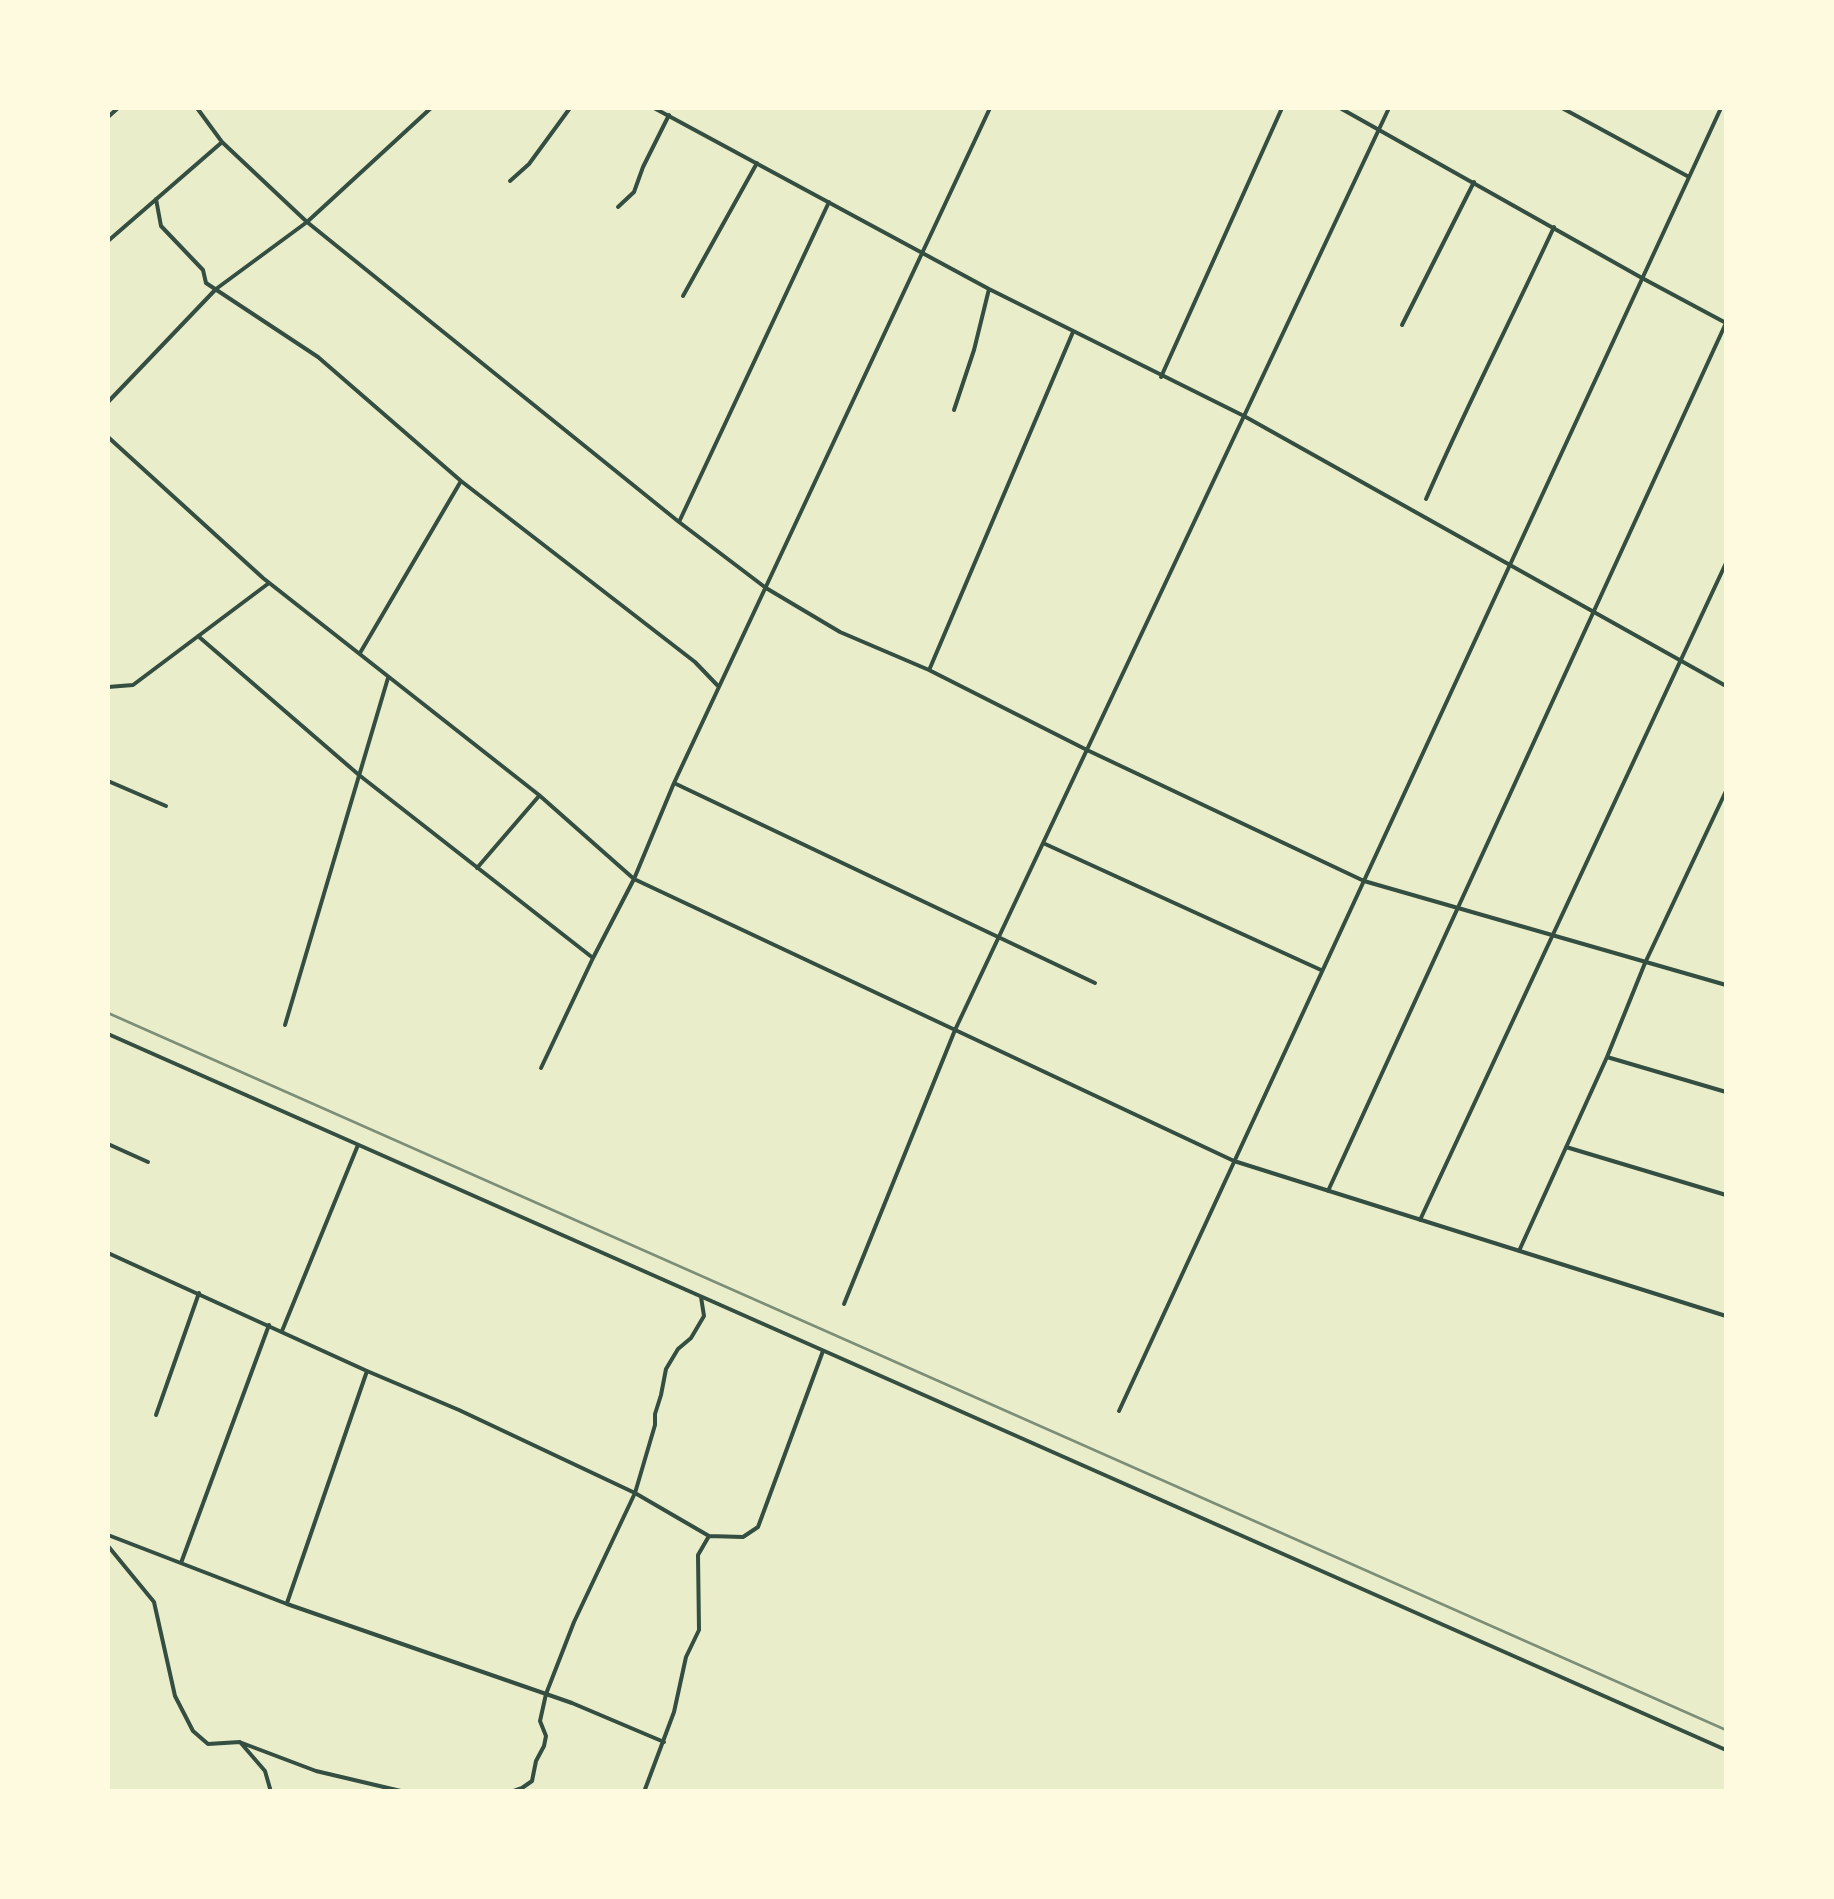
<!DOCTYPE html>
<html>
<head>
<meta charset="utf-8">
<style>
	body { margin:0 }
	#map { position:relative; width:1834px; height:1899px; overflow:hidden; background:#e9edc9; font-family:"PT Sans Narrow",sans-serif }
	canvas { display:block }
	.frame { position:absolute; inset:0; border:110px solid #fefae0; pointer-events:none }
</style>
</head>
<body>
<div id="map">
<canvas width="1834" height="1899"></canvas>
<div class="frame"></div>
</div>
<script>
const ctx = document.querySelector('canvas').getContext('2d');
ctx.lineJoin = 'round';
function strokePath(path, color, width, dash) { ctx.strokeStyle = color; ctx.lineWidth = width; ctx.lineCap = dash ? 'butt' : 'round'; ctx.setLineDash(dash || []); ctx.stroke(path); }
strokePath(new Path2D(`
	M197 108 222 142 307 222 679 522 766 588 840 632 929 670 1087 750 1364 881 1726 985
	M654 108 989 289 1244 416 1726 686
	M1340 108 1642 278 1726 323
	M1562 108 1689 177
	M108 117 118 108
	M510 181 529 164 570 108
	M156 199 161 226 203 270 206 283 318 357 461 481 695 662 719 687
	M618 207 634 192 643 167 669 115
	M108 241 221 143
	M683 296 757 163
	M1402 325 1474 182
	M1161 377 1282 108
	M108 402 216 289 307 222 431 108
	M954 410 974 350 989 289
	M108 437 263 578 539 795 634 879 1234 1161 1726 1316
	M1426 499C1466 407 1512 318 1554 227
	M679 522 829 202
	M198 636 359 775 593 958
	M360 653 461 481
	M930 668 1073 332
	M108 687 133 685 269 583
	M108 781 166 806
	M674 783 1095 983
	M1043 843 1321 970
	M477 868 539 796
	M285 1025 388 678
	M108 1034 1726 1750
	M1607 1057 1726 1092
	M541 1068 593 958 634 879 674 783 990 108
	M108 1144 148 1162
	M1566 1147 1726 1195
	M1328 1191 1726 323
	M1420 1220 1726 563
	M1519 1251 1607 1057 1645 963 1726 791
	M108 1253 367 1371 459 1410 635 1493 709 1536 743 1537 758 1527 823 1351
	M844 1304 955 1030 1389 108
	M282 1331 358 1145
	M1119 1411 1721 108
	M156 1415 199 1293
	M108 1535 287 1604 572 1703 664 1742
	M108 1546 154 1602 175 1696 193 1731 208 1744 240 1742 265 1771 271 1792
	M181 1563 269 1325
	M287 1603 367 1371
	M242 1743 316 1771 405 1792
	M511 1792 522 1788 532 1781 536 1761 544 1746 546 1736 540 1721 546 1694 574 1622 635 1493 655 1425V1414L661 1395 666 1369 678 1349 691 1338 704 1316 701 1297
	M644 1792 674 1712 686 1657 699 1630 698 1555 709 1536`), '#344e41', 4);
strokePath(new Path2D(`
	M108 1013 1726 1730`), '#7c8e77', 2.5);
</script>
</body>
</html>
